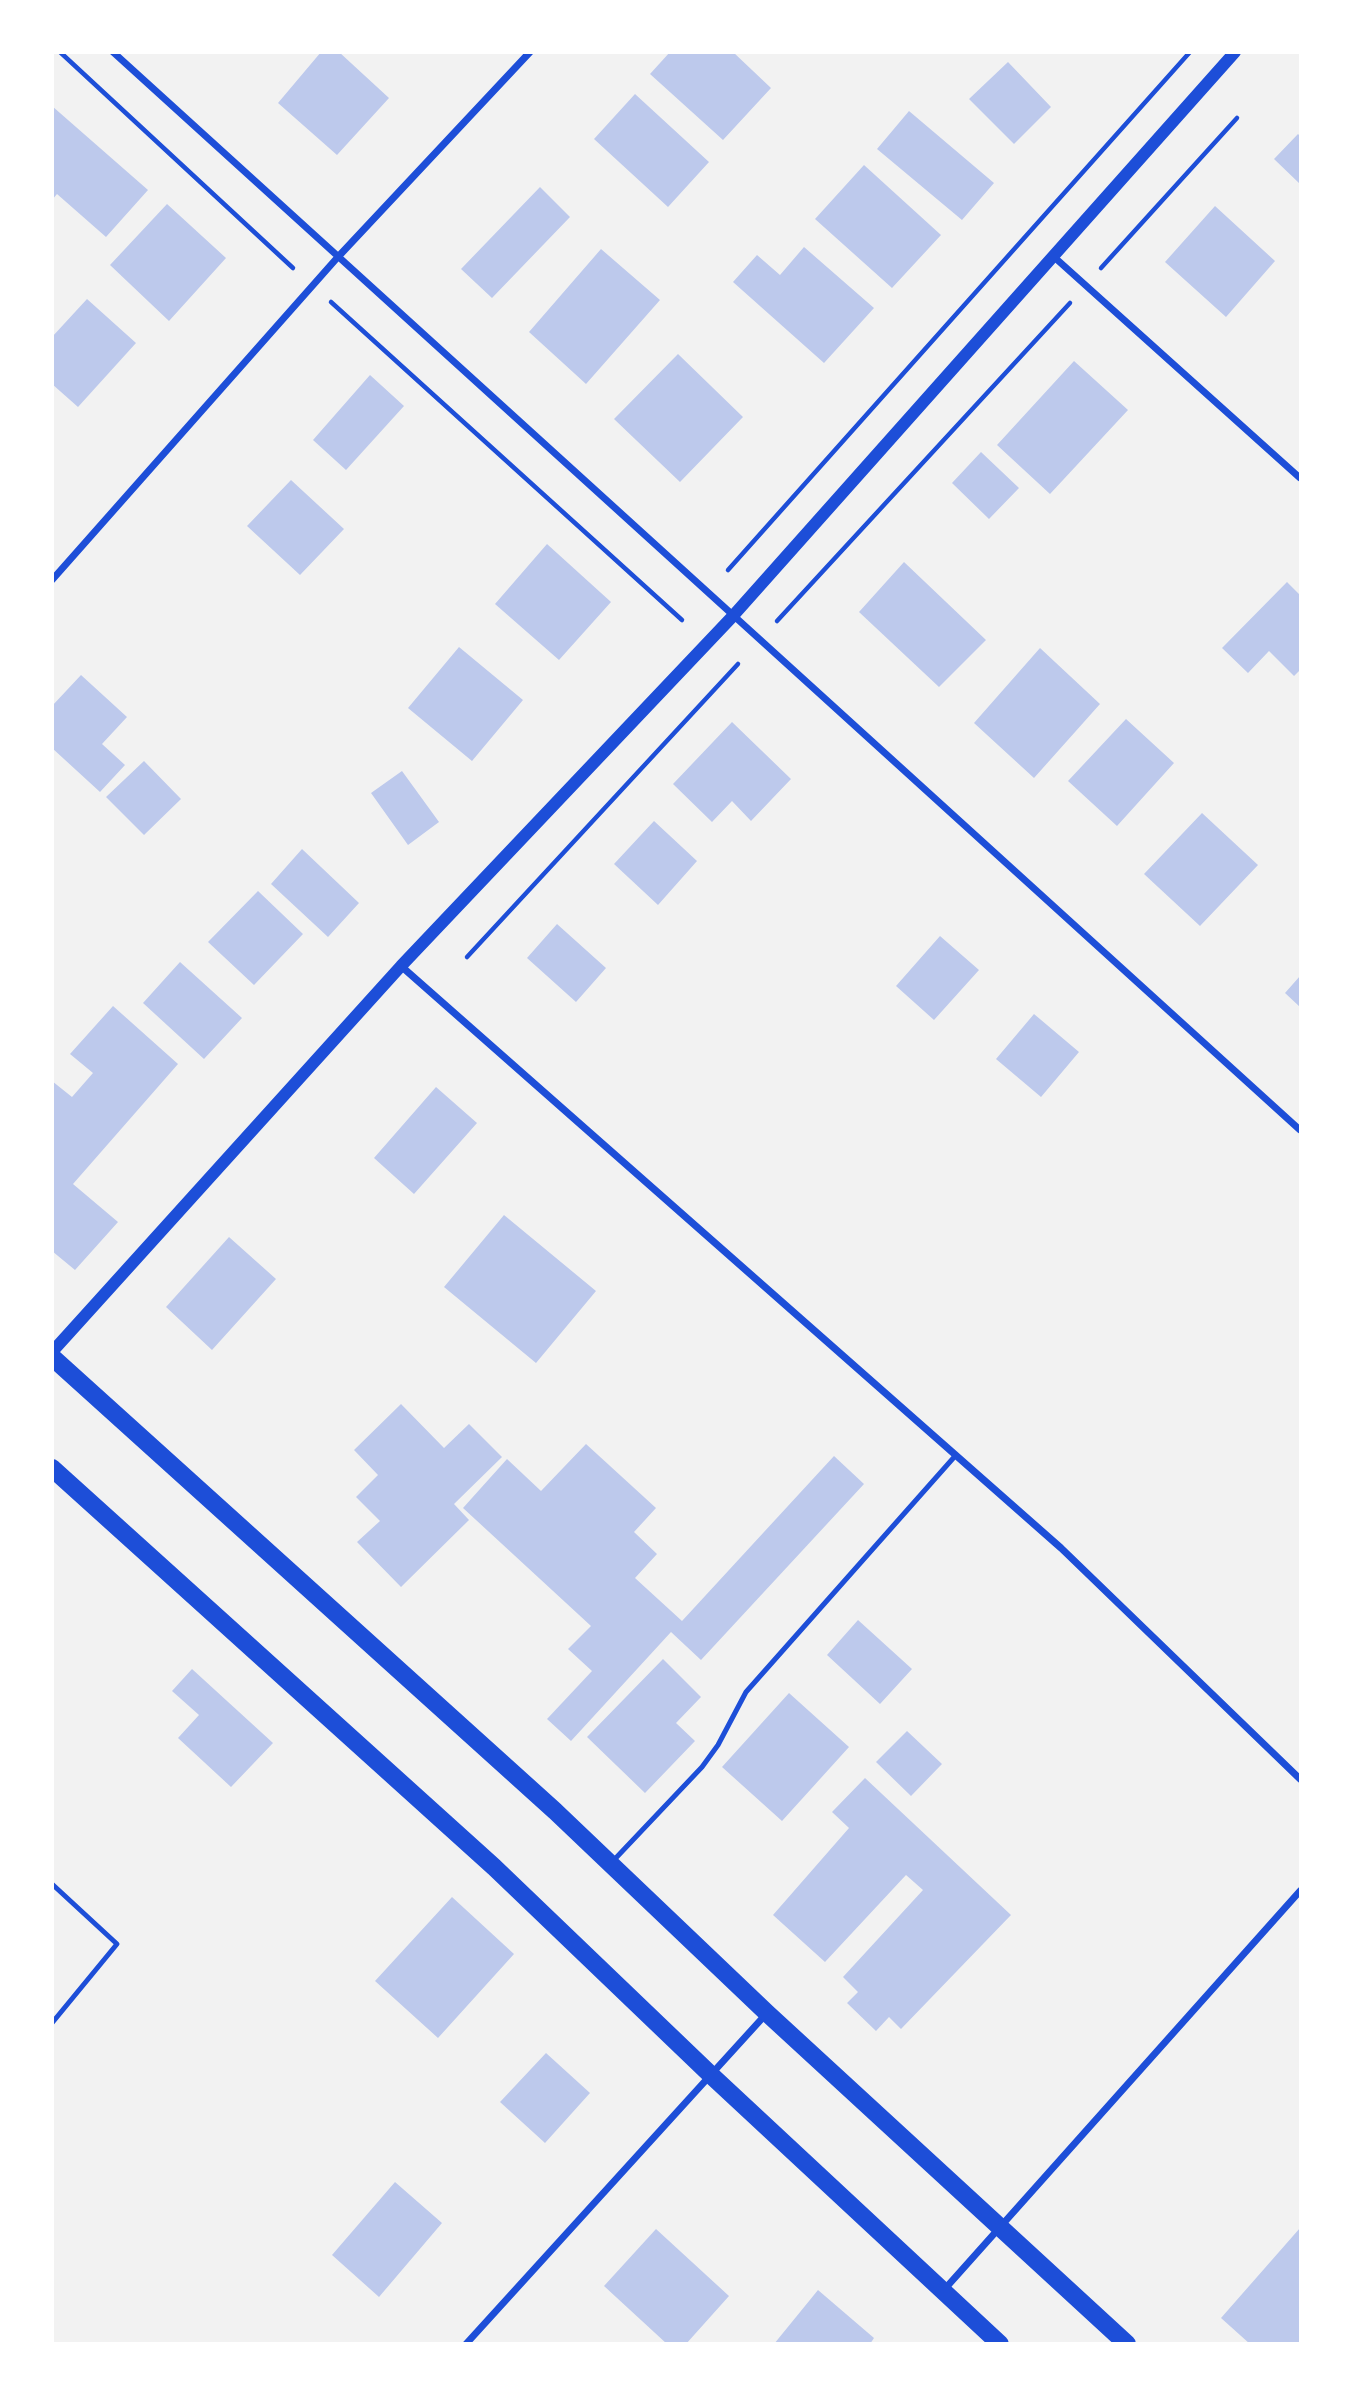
<!DOCTYPE html>
<html>
<head>
<meta charset="utf-8">
<style>
	body { margin:0 }
	#map { position:relative; width:1353px; height:2396px; overflow:hidden; background:#f2f2f2; font-family:Spectral,serif }
	canvas { display:block }
	.frame { position:absolute; inset:0; border:54px solid #fff; pointer-events:none }
</style>
</head>
<body>
<div id="map">
<canvas width="1353" height="2396"></canvas>
<div class="frame"></div>
</div>
<script>
const ctx = document.querySelector('canvas').getContext('2d');
ctx.lineJoin = 'round';
function fill(path, color) { ctx.fillStyle = color; ctx.fill(path, 'evenodd'); }
function strokePath(path, color, width, dash) { ctx.strokeStyle = color; ctx.lineWidth = width; ctx.lineCap = dash ? 'butt' : 'round'; ctx.setLineDash(dash || []); ctx.stroke(path); }
fill(new Path2D(`
	M321 52H339L389 98 337 155 278 103Z
	M670 52H733L771 88 723 140 650 74Z
	M1008 62 1051 107 1014 144 969 99Z
	M635 94 709 162 668 207 594 139Z
	M52 106 148 190 106 237 57 194 52 200Z
	M909 111 994 183 962 220 877 149Z
	M1298 134 1300 136V184L1274 159Z
	M864 165 941 235 892 288 815 219Z
	M540 187 570 217 492 298 461 269Z
	M167 204 226 258 169 321 110 265Z
	M1215 206 1275 261 1226 317 1165 262Z
	M804 247 874 308 824 363 733 282 757 255 780 275Z
	M601 249 660 300 586 384 529 332Z
	M87 299 136 343 78 407 52 384V337Z
	M678 354 743 417 680 482 614 419Z
	M1074 361 1128 410 1050 494 997 445Z
	M370 375 404 406 346 470 313 440Z
	M981 452 1019 488 989 519 952 483Z
	M291 480 344 529 300 575 247 526Z
	M547 544 611 602 559 660 495 604Z
	M904 562 986 640 939 687 859 612Z
	M1287 582 1300 595V670L1294 676 1269 651 1248 673 1222 648Z
	M459 647 523 700 472 761 408 708Z
	M1040 648 1100 704 1034 778 974 723Z
	M81 675 127 717 102 744 125 765 100 792 52 748V706Z
	M1126 719 1174 763 1117 826 1068 781Z
	M732 722 791 779 751 821 732 801 712 822 673 784Z
	M144 761 181 799 144 835 106 797Z
	M402 771 439 822 408 845 371 793Z
	M1202 813 1258 865 1200 926 1144 874Z
	M654 821 697 861 658 905 614 864Z
	M302 849 359 903 328 937 271 884Z
	M258 891 303 934 254 985 208 942Z
	M557 924 606 968 576 1002 527 958Z
	M940 936 979 970 934 1020 896 986Z
	M180 962 242 1018 204 1059 143 1003Z
	M1300 976V1007L1285 993Z
	M113 1006 178 1064 73 1184 118 1222 75 1270 52 1251V1081L72 1097 93 1073 70 1054Z
	M1034 1014 1079 1052 1041 1097 996 1059Z
	M436 1087 477 1123 414 1194 374 1158Z
	M504 1215 596 1291 536 1363 444 1287Z
	M229 1237 276 1279 212 1350 166 1307Z
	M401 1404 444 1448 469 1424 502 1457 454 1504 469 1520 401 1587 357 1542 380 1521 356 1497 378 1475 354 1450Z
	M586 1444 656 1508 634 1532 657 1554 635 1578 682 1621 834 1456 864 1484 701 1660 671 1632 571 1741 547 1719 592 1671 568 1649 591 1626 463 1508 507 1459 541 1491Z
	M858 1620 912 1669 880 1704 827 1655Z
	M663 1659 701 1697 676 1723 695 1741 645 1793 587 1737Z
	M192 1669 273 1743 231 1787 178 1738 199 1715 172 1691Z
	M789 1693 849 1747 782 1821 722 1767Z
	M907 1731 942 1764 911 1796 876 1762Z
	M865 1778 1011 1915 901 2029 889 2017 876 2031 847 2003 858 1992 843 1977 923 1890 906 1875 825 1962 773 1915 849 1828 832 1812Z
	M452 1897 514 1954 438 2038 375 1981Z
	M546 2053 590 2093 545 2143 500 2102Z
	M395 2182 442 2223 379 2297 332 2255Z
	M1300 2228V2344H1250L1221 2318Z
	M656 2229 729 2296 686 2344H667L604 2286Z
	M818 2290 874 2338 870 2344H774Z`), '#bdc9ec');
strokePath(new Path2D(`
	M60 52 293 268
	M1101 268 1237 118
	M331 302 682 620
	M728 570 1190 52
	M777 621 1070 303
	M467 957 738 664`), '#1d4ed8', 4.5);
strokePath(new Path2D(`
	M613 1861 702 1767 718 1745 746 1692 956 1455
	M52 1884 117 1944 52 2023`), '#1d4ed8', 5);
strokePath(new Path2D(`
	M113 52 1300 1130
	M1053 256 1300 478
	M52 580 337 258 530 52
	M401 966 1061 1548 1300 1779
	M943 2291 1300 1891
	M466 2344 767 2013`), '#1d4ed8', 7);
strokePath(new Path2D(`
	M52 1352 401 966 732 617 1235 52`), '#1d4ed8', 12);
strokePath(new Path2D(`
	M52 1357 555 1811 767 2013 1127 2344
	M52 1468 494 1867 712 2076 1000 2344`), '#1d4ed8', 18);
</script>
</body>
</html>
